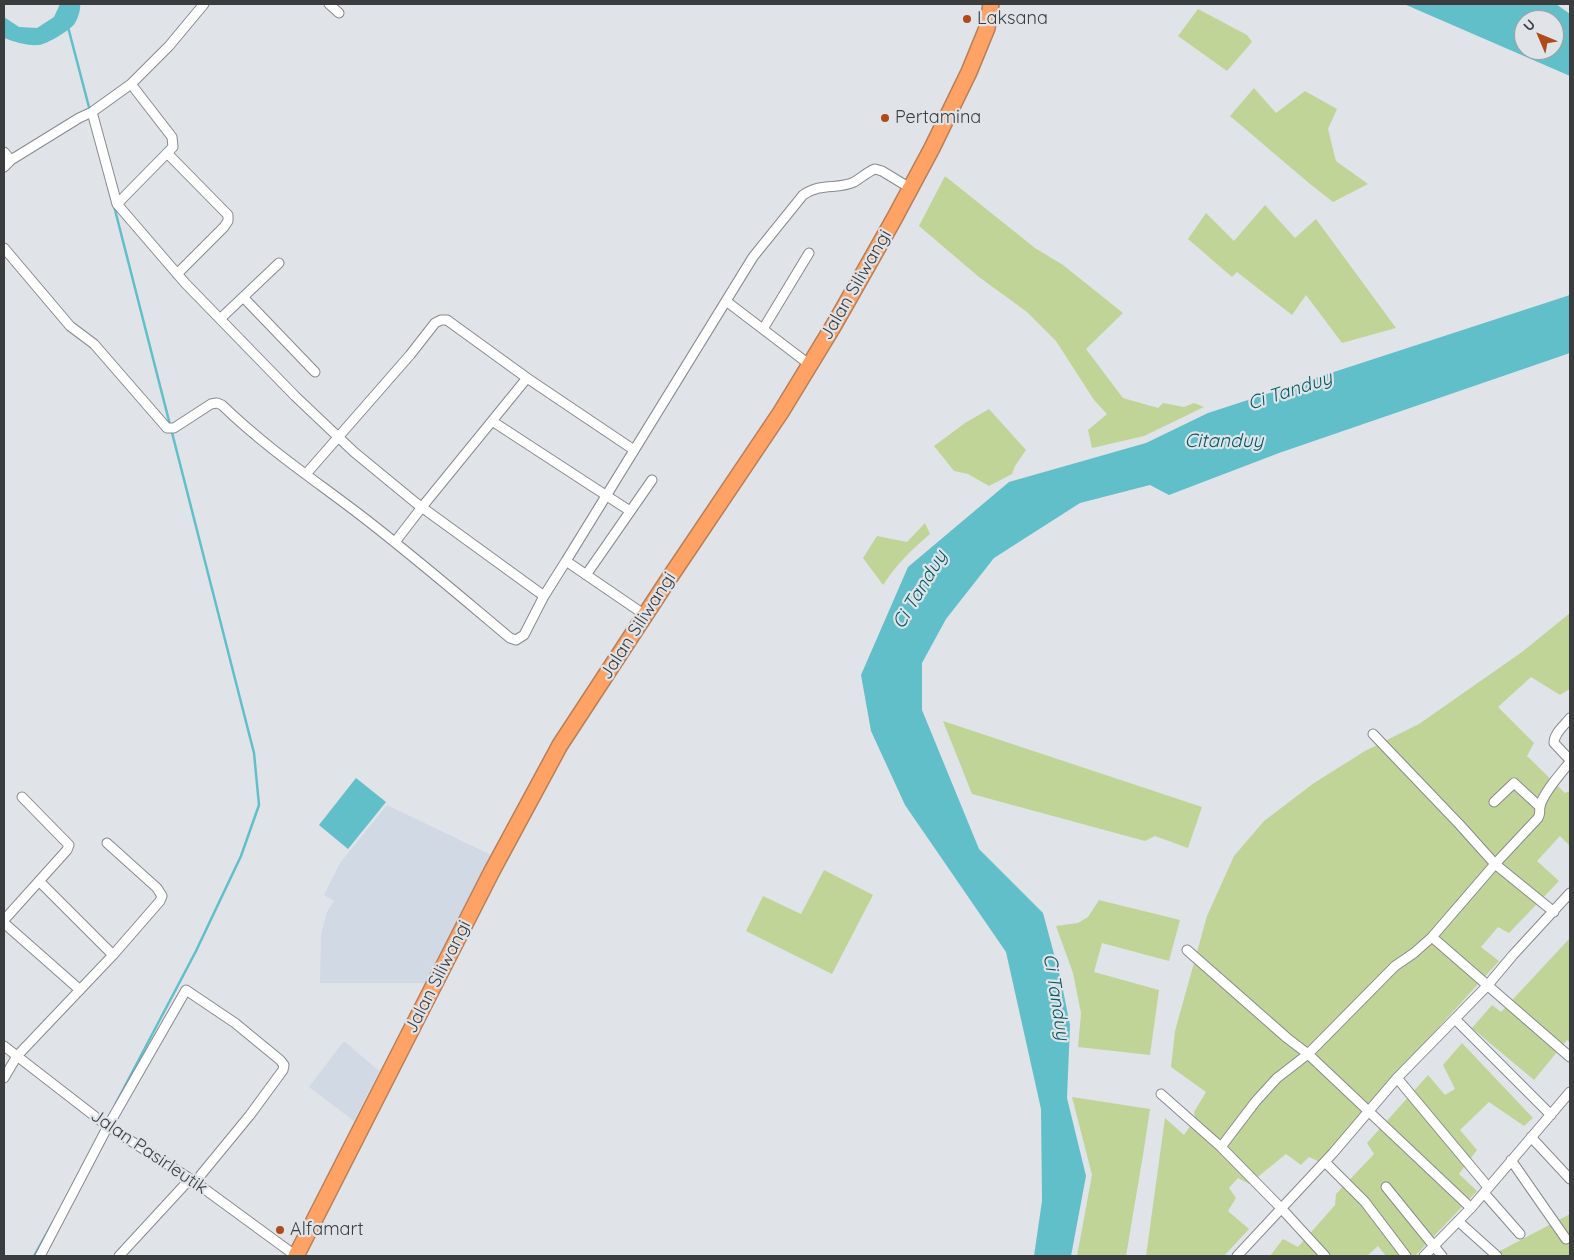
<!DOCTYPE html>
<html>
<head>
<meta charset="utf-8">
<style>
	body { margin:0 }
	#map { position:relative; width:1574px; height:1260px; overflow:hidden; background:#e0e3e8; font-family:Quicksand,sans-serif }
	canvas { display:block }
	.frame { position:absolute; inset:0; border:5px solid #3b3c3e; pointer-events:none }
	.north { position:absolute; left:1514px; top:10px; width:50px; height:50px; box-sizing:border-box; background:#e0e3e8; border:1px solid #9ea0a4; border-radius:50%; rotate:315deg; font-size:14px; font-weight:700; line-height:20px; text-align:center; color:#3b3c3e }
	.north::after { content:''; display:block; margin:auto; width:18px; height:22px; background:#af4b18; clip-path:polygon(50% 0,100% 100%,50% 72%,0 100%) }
</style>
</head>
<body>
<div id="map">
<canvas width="1574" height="1260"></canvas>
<div class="frame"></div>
<div class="north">U</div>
</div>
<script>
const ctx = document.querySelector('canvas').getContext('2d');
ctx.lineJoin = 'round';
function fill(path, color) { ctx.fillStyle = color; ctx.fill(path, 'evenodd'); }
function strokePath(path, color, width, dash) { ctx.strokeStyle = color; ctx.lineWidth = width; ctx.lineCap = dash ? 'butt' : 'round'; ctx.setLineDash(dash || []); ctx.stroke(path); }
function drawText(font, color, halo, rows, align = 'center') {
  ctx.font = font + ' Quicksand,sans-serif'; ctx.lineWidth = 4.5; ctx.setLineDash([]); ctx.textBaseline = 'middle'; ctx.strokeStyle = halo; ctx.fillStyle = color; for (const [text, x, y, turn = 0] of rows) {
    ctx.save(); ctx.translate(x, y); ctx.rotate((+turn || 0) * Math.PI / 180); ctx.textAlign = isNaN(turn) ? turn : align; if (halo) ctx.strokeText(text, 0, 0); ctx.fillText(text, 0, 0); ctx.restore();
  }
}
fill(new Path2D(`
	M387 805 491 855 427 983H320L321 934 327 912 334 901 324 895 340 863Z
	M344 1041 379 1071 354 1121 309 1087Z`), '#d1d9e4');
fill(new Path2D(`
	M1198 9 1247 35 1252 42 1227 71 1178 36Z
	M1254 88 1276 113 1305 91 1337 109 1328 129 1336 161 1368 184 1333 202 1310 184 1230 116Z
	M945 176 1035 248 1063 265 1123 313 1086 349 1123 398 1158 408 1163 403 1184 407 1194 403 1204 407 1144 436 1092 448 1088 430 1107 414 1094 400 1056 341 1027 312 979 277 919 226Z
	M1265 205 1295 238 1316 219 1396 328 1342 343 1306 295 1292 315 1237 272 1232 277 1188 239 1206 213 1234 241Z
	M989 409 1026 450 1015 466 1012 474 989 486 968 474 954 471 934 446 965 423Z
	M925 523 930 534C910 551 897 564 883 585L863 558 877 536 907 542Z
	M1570 613V689L1560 695 1531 677 1498 707 1534 743 1527 756 1565 793 1570 791V846L1560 836 1537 861 1559 881 1509 933 1498 927 1481 947 1499 961 1378 1094 1320 1162 1309 1157 1301 1165 1286 1154 1249 1184 1238 1178 1229 1188 1236 1198 1228 1211 1249 1229 1224 1256H1146L1165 1118 1184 1135 1195 1119 1194 1112 1206 1092 1171 1067 1175 1031 1207 916 1234 856 1264 821 1314 783 1365 751 1419 724 1522 652Z
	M943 721 1202 807 1188 848 1155 836 1145 841 972 794Z
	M824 870 873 895 832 974 746 931 763 896 801 914Z
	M1099 900 1180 920 1169 961 1102 943 1094 972 1159 990 1150 1055 1078 1047 1081 1013 1073 973 1056 926 1078 923 1088 917Z
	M1570 938V1042L1567 1040 1534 1080 1472 1028 1492 1005 1501 1012Z
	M1462 1043 1533 1118 1524 1126 1489 1102 1460 1130 1477 1150 1459 1174 1477 1191 1415 1256H1386L1378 1246 1367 1256H1270L1283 1239 1298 1247 1335 1205 1336 1194 1374 1154 1367 1143 1428 1075 1445 1095 1455 1089 1443 1065Z
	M1072 1097 1150 1109 1144 1149 1126 1256H1077L1092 1175Z
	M1570 1214V1256H1503L1498 1252Z`), '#c1d497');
fill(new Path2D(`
	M60 4H80C81 9 78 18 75 23 71 30 47 44 39 45 27 46 15 42 4 38V17L19 27 37 28 54 17Z
	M1404 4H1556L1570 14V76ZM1524 20H1554V50H1524Z
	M1570 295V353L1279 453 1169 495 1150 485 1080 503 994 558 946 619 922 663V710L979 849 1043 913 1061 980 1070 1025 1067 1098 1086 1176 1071 1256H1034L1042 1201 1041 1109 1006 952 905 805 871 731 861 675 908 567 1009 482 1146 443 1208 413Z
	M356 778 386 802 348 849 319 825Z`), '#61bfca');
strokePath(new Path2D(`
	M68 27 90 111
	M114 206 254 753 259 805 241 856 196 951 115 1105
	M34 1256 53 1222`), '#61bfca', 2.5);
const street = new Path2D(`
	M329 4 339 13
	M92 112 117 204 185 283 295 396 354 452 416 503 544 596 566 561 645 615
	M4 152 11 160
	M168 154 228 215V221L224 227 177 274
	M4 167 11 160 79 118 92 112 131 84 169 46 204 4
	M117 204 173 147 172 137 131 84
	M4 248 70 326 94 344 167 428H174L211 404 217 403 222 405C264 446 313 479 359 514 411 554 460 596 510 638L516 640 524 635 544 596
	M243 297 315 372
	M726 301 810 365
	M220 319 279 263
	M763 329 809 253
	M492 421 630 511
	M306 474 410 355 435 323 441 320H447L527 378
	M395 542 422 507 527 378 634 450
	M566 561 753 257 803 195C822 182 837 190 854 182 861 178 867 172 875 169L882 171 910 188
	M586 575 652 480
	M1570 718C1564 726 1554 733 1554 743L1570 760
	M1373 734 1460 825 1495 864 1554 912
	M1494 802 1514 783 1540 807
	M39 881 113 955
	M4 920 67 850 69 845 22 797
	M4 923 80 990
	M1432 937 1570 1057
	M1187 950 1287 1038 1308 1054 1471 1208
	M1455 1019 1551 1115
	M4 1046 106 1125 195 1182 296 1256
	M4 1078 17 1056 113 955 160 901 162 896 157 888 107 843
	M1397 1078 1488 1187
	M1161 1094 1221 1147 1281 1208 1325 1256
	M1531 1137 1570 1179
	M1221 1147 1256 1101 1277 1078 1308 1054 1395 966 1414 953 1432 937 1495 864 1538 818C1541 813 1539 811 1540 807 1542 794 1562 772 1570 762
	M1511 1160 1566 1239
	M1325 1162 1365 1202 1406 1256
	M1386 1187 1442 1256
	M1484 1193 1520 1234
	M1458 1221 1497 1256
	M40 1256 108 1126 186 990 235 1023 280 1060 284 1065 283 1070 250 1115 195 1182
	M119 1256 190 1179
	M1237 1256 1333 1153 1397 1078 1487 986 1513 955 1570 893
	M1424 1256 1471 1208 1570 1092`);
const highway = new Path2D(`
	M296 1256 492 871 560 745 672 574 781 412 834 325 894 219 932 148 969 72 987 28 991 4`);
strokePath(street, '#878a8f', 11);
strokePath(highway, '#ba7f57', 18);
strokePath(street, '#fff', 9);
strokePath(highway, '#fea365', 15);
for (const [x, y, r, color] of [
	[967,19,5,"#af4b18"],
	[885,118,5,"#af4b18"],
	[280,1230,5,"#af4b18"]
]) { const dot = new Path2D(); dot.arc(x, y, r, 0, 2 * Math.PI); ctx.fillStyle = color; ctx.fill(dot); strokePath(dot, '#e0e3e8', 2); }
drawText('18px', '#3b3c3e', '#e0e3e8', [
	["Laksana",977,19],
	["Pertamina",895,118],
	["Alfamart",290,1230]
], 'left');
drawText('18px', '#3b3c3e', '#e0e3e8', [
	["Jalan Siliwangi",856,285,-60],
	["Jalan Siliwangi",638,626,-57],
	["Jalan Siliwangi",438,977,-63],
	["Jalan Pasirleutik",149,1152,34]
]);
drawText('italic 19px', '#045a63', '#e0e3e8', [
	["Ci Tanduy",1290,391,-18],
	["Citanduy",1224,441],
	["Ci Tanduy",920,590,-59],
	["Ci Tanduy",1056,997,81]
]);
</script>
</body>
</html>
